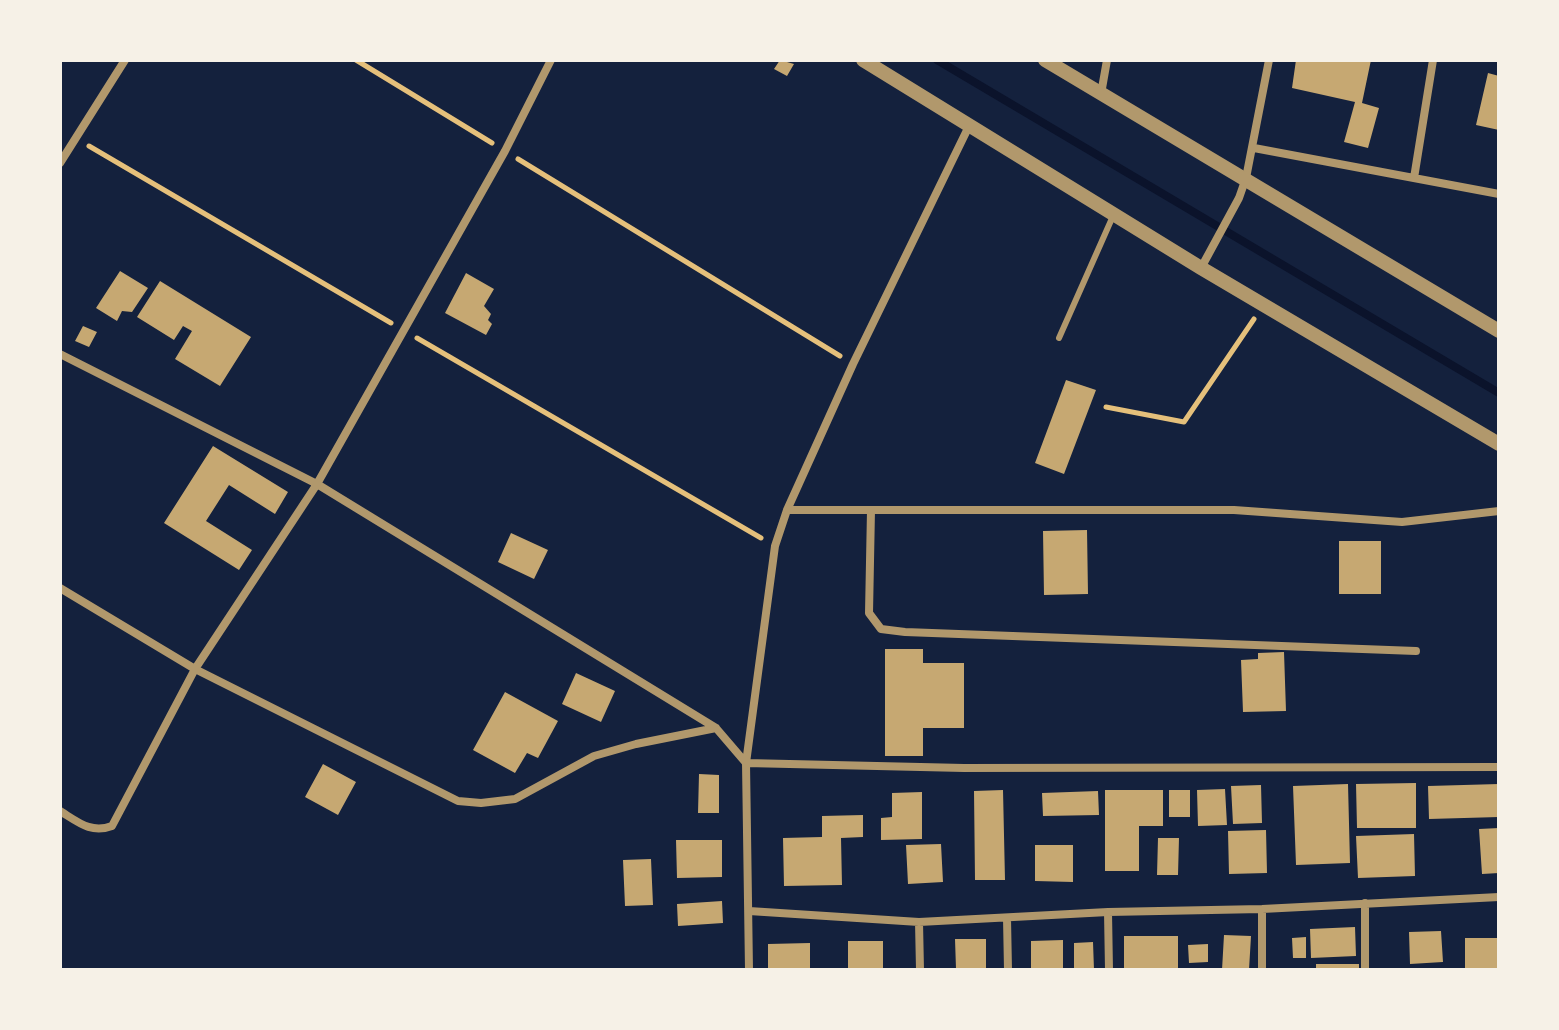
<!DOCTYPE html>
<html>
<head>
<meta charset="utf-8">
<style>
	body { margin:0 }
	#map { position:relative; width:1559px; height:1030px; overflow:hidden; background:#14213d; font-family:Lato,sans-serif }
	canvas { display:block }
	.frame { position:absolute; inset:0; border:62px solid #f6f1e7; pointer-events:none }
</style>
</head>
<body>
<div id="map">
<canvas width="1559" height="1030"></canvas>
<div class="frame"></div>
</div>
<script>
const ctx = document.querySelector('canvas').getContext('2d');
ctx.lineJoin = 'round';
function strokePath(path, color, width, dash) { ctx.strokeStyle = color; ctx.lineWidth = width; ctx.lineCap = dash ? 'butt' : 'round'; ctx.setLineDash(dash || []); ctx.stroke(path); }
function fill(path, color) { ctx.fillStyle = color; ctx.fill(path, 'evenodd'); }
strokePath(new Path2D(`
	M937 60 1499 393`), '#0b132b', 8);
fill(new Path2D(`
	M780 60 794 64 787 76 774 69Z
	M1296 60H1371L1362 103 1379 108 1368 148 1344 142 1355 102 1292 88Z
	M1488 73 1499 76V130L1476 125Z
	M120 271 148 288 132 312 122 311 117 321 96 308Z
	M466 273 494 289 484 306 491 314 488 320 492 324 486 335 445 313Z
	M160 281 251 337 220 386 175 359 192 331 183 326 174 340 137 317Z
	M83 326 97 332 89 347 75 341Z
	M1066 380 1096 390 1064 474 1035 463Z
	M213 446 288 492 275 514 229 485 206 521 252 550 239 570 164 523Z
	M1087 530 1088 594 1044 595 1043 531Z
	M511 533 548 550 534 579 498 562Z
	M1339 541H1381V594H1339Z
	M885 649H923V663H964V728H923V756H885Z
	M1284 652 1286 711 1243 712 1241 660 1258 659V653Z
	M576 673 615 691 601 722 562 704Z
	M505 692 558 721 538 758 527 753 515 773 473 750Z
	M323 764 356 782 338 815 305 797Z
	M699 774 719 775V813H698Z
	M1416 783V828H1357L1356 784Z
	M1348 784 1350 863 1296 865 1293 786Z
	M1499 784V817L1429 819 1428 786Z
	M1261 785 1262 823 1233 824 1231 786Z
	M1225 789 1227 825 1198 826 1197 790Z
	M1003 790 1005 880H975L974 791Z
	M1105 790H1163V826H1139V871H1105Z
	M1169 790H1190V817H1169Z
	M1098 791 1099 815 1043 816 1042 793Z
	M922 792V839L881 840V818L892 817V793Z
	M863 815V837L841 838 842 885 784 886 783 838 822 837V816Z
	M1499 828V873L1482 874 1479 829Z
	M1266 830 1267 873 1229 874 1228 831Z
	M1414 834 1415 876 1358 878 1356 836Z
	M1158 838H1179L1178 875H1157Z
	M676 840H722V877L677 878Z
	M941 844 943 882 908 884 906 845Z
	M1035 845H1073V882L1035 881Z
	M651 859 653 905 625 906 623 860Z
	M722 901 723 923 678 926 677 904Z
	M1355 927 1356 956 1311 958 1310 929Z
	M1441 931 1443 962 1410 964 1409 932Z
	M1224 935 1251 936 1249 970H1222Z
	M1124 936H1178V970H1124Z
	M1306 937V958H1293L1292 938Z
	M1465 938H1499V970H1465Z
	M955 939H986V968L956 969Z
	M1063 940V970H1031V941Z
	M848 941H883V969L848 968Z
	M1093 942 1094 970H1074V943Z
	M810 943V970H768V944Z
	M1208 944V962L1189 963 1188 945Z
	M1316 964H1359V970H1316Z`), '#c6a872');
strokePath(new Path2D(`
	M356 60 492 143
	M89 146 391 323
	M518 159 840 356
	M417 338 761 538
	M1106 407 1184 422 1254 319`), '#e5c07b', 5);
strokePath(new Path2D(`
	M1059 338 1113 216`), '#b1986c', 6);
strokePath(new Path2D(`
	M1101 94 1107 60
	M1254 148 1499 194
	M60 163 125 60
	M1414 178 1433 60
	M1201 268 1239 198 1246 178 1269 60
	M60 354 317 484 716 728 746 763 964 768 1499 767
	M787 510H1234L1402 522 1499 511
	M871 510 869 613 881 629 905 632 1416 651
	M60 588 195 669 458 801 481 803 515 799 594 756 636 744 716 728
	M60 811C78 822 91 834 112 826L195 669 317 484 505 151 551 60
	M1365 903V970
	M1262 909V970
	M749 911 919 922 1108 912 1262 909 1499 897
	M1108 912 1109 970
	M1007 918 1008 970
	M919 922 920 970
	M749 970 746 763 775 546 787 510 853 364 970 124`), '#b1986c', 8);
strokePath(new Path2D(`
	M863 60 1201 268 1499 444
	M1045 60 1499 331`), '#b1986c', 14);
</script>
</body>
</html>
